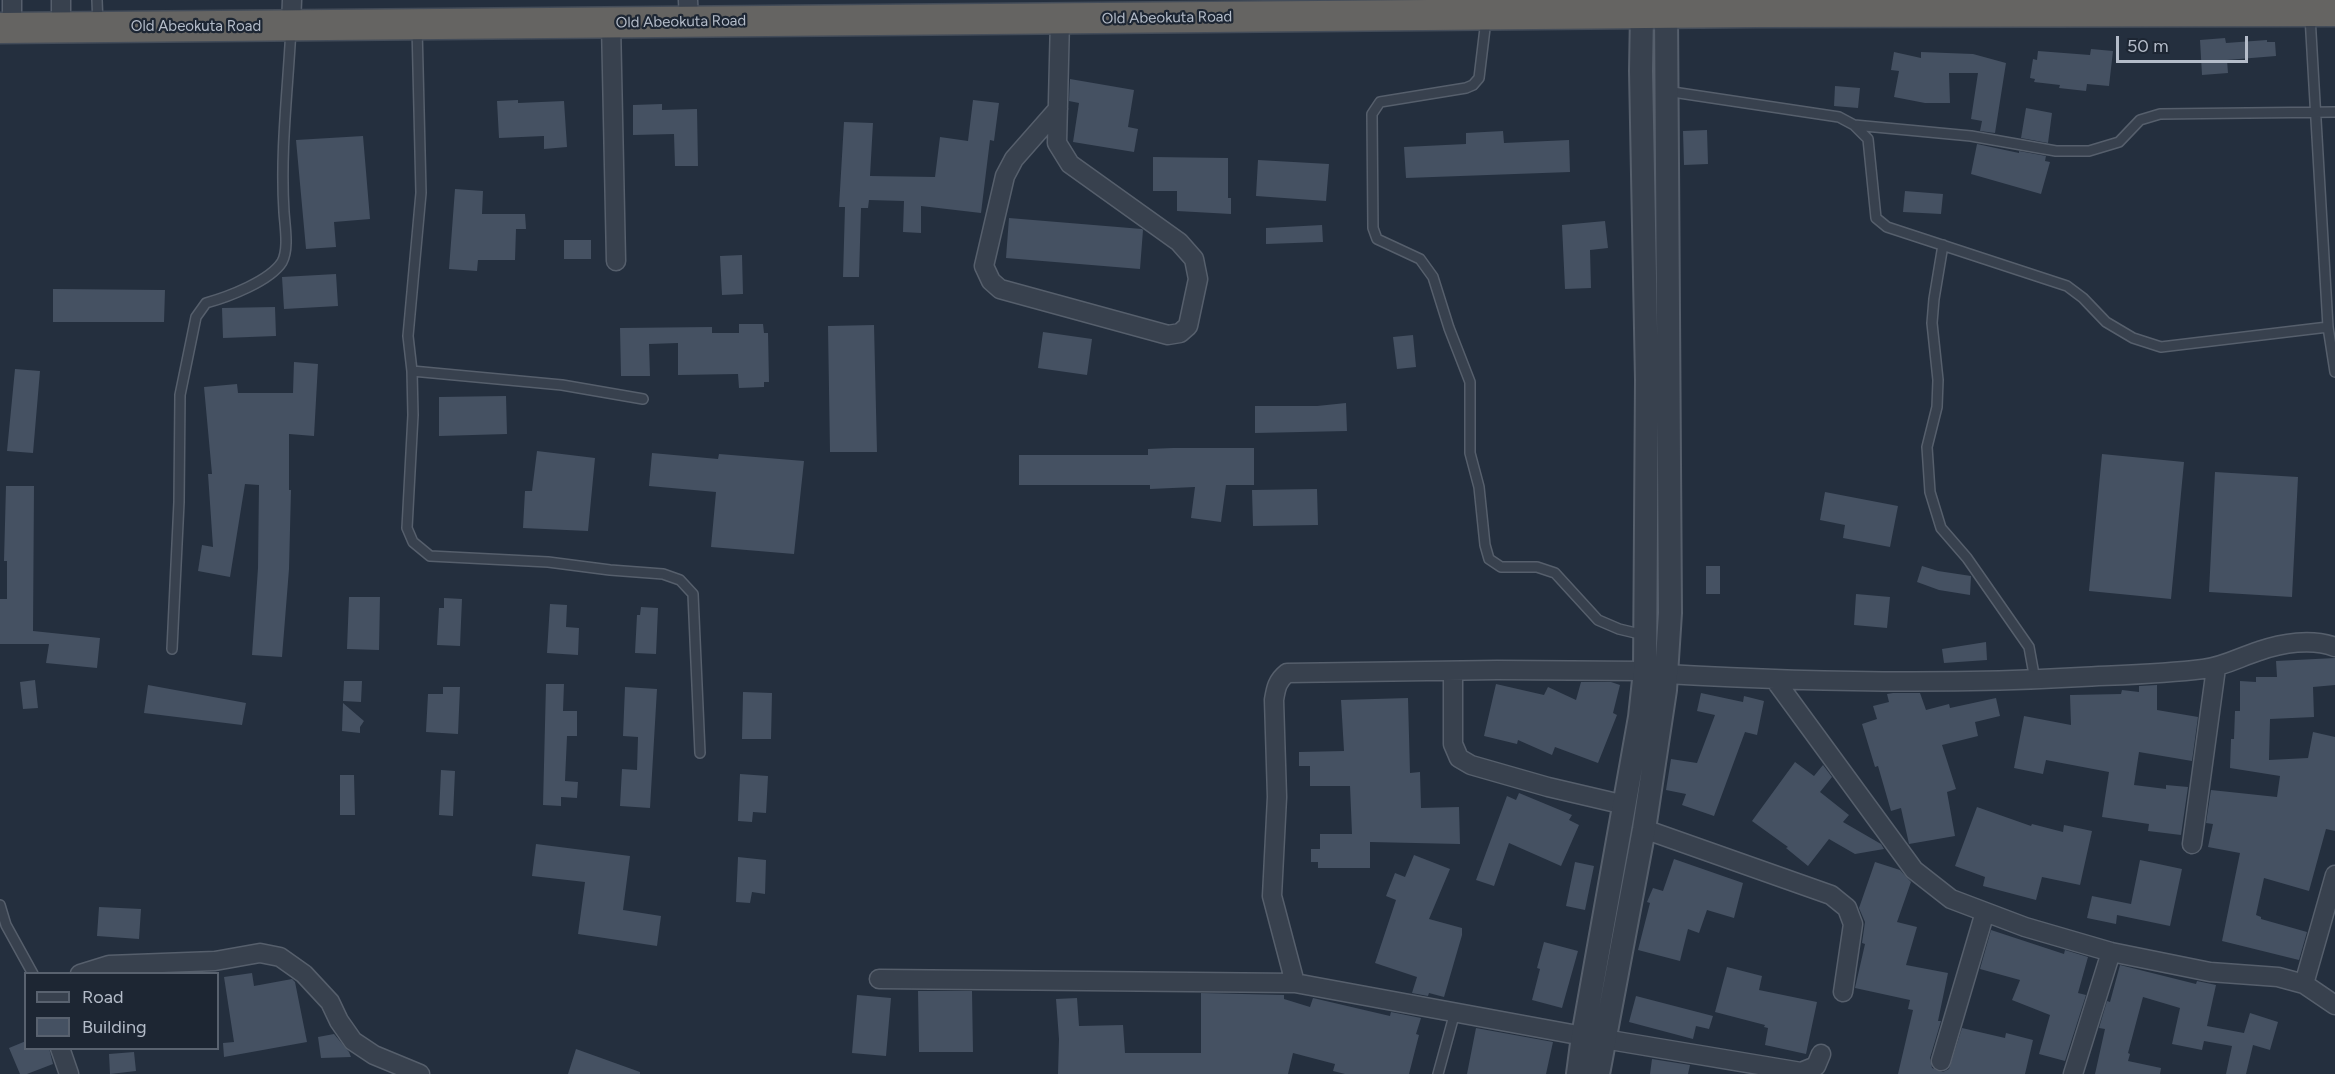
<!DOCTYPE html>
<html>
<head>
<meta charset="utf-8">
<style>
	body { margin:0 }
	#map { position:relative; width:2335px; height:1074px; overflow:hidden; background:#242f3e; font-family:Figtree,sans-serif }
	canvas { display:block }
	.legend { position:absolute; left:24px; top:972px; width:195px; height:78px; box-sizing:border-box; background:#1d2633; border:2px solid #59626f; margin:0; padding:8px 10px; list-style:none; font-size:18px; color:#b4bcc9 }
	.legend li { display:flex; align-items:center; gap:12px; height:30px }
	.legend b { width:30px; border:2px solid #59626f }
	.scale { position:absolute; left:2116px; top:36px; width:132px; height:27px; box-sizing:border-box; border:3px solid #b4bcc9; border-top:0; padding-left:8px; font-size:18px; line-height:21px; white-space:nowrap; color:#b4bcc9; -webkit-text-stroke:4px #1d2633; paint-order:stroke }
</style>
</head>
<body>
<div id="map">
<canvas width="2335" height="1074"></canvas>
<ul class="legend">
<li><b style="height:8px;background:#38414e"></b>Road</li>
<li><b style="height:16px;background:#455162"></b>Building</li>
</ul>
<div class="scale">50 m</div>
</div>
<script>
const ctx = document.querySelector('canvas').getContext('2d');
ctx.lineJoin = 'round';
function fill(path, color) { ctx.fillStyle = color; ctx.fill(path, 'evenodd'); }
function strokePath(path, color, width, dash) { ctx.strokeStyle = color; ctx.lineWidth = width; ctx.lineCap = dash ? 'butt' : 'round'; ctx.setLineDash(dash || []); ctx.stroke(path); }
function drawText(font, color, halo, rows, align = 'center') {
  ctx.font = font + ' Figtree,sans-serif'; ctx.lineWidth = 4.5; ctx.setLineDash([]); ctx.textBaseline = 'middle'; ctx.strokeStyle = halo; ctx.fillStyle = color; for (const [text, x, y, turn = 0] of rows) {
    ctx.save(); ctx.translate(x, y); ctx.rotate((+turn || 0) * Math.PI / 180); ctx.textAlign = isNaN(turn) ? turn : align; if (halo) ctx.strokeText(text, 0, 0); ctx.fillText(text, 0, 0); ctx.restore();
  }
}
fill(new Path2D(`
	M2225 38 2226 43 2267 40V42H2275L2276 56 2227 60 2228 73 2202 75 2200 40Z
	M2091 49 2113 51 2109 86 2087 84 2086 91 2059 88 2060 85 2034 82 2035 79 2030 78 2033 59 2037 60 2038 51 2090 55Z
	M1894 52 1921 58V52L1973 54 2006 63 1995 133 1980 131 1982 121 1971 119 1978 73H1949L1950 103H1925L1894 97 1899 71 1891 70Z
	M1070 79 1134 90 1128 127 1138 129 1134 152 1073 142 1079 103 1069 101Z
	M1835 86 1860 88 1858 108 1834 106Z
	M518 100V103L564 101 567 147 544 149V136L499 138 497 101Z
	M973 100 999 103 994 141 990 140 981 213 921 206V233L903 232 904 201 869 200 868 208H861L859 277H843L845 207H839L844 122 873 123 870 176 935 177 940 137 968 141Z
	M662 104V110L697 109 698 166H675L674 134 633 135V105Z
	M2026 108 2052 113 2048 143 2021 138Z
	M1707 130 1708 164 1684 165 1683 131Z
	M1503 131 1504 143 1569 140 1570 172 1406 178 1404 147 1466 144V133Z
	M363 136 370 219 334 222 336 247 306 249 296 140Z
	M1977 144 2019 153V151L2046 156 2045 161 2050 162 2041 194 1971 174Z
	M1153 157 1228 158V198H1231V214L1177 211V191H1153Z
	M1258 160 1329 164 1326 201 1256 196Z
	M455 189 483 191 482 214H525L526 229H516L515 260H478L477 271 449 269Z
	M1905 191 1943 194 1941 214 1903 212Z
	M1009 218 1142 229 1143 230 1140 269 1006 258Z
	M1605 221 1608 248 1590 250 1591 288 1565 289 1562 225Z
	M1322 225 1323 242 1266 244V228Z
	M564 240H591V259H564Z
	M742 255 743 294 722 295 720 256Z
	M336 274 338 306 284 309 282 277Z
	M53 289 165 290 164 322H53Z
	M275 307 276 336 223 338 222 308Z
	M739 324H763L764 333H768L769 382H764V387L739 388 738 374 678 375V343L649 344 650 376H621L620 328 712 327V333H739Z
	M874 325 877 452H830L828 326Z
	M1043 332 1092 339 1087 375 1038 368Z
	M1413 335 1416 367 1397 369 1393 337Z
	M294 362 318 364 314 436 289 434V490H291L289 569 282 657 252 655 258 568 259 485 245 484 230 577 198 571 202 545 213 547 208 474H212L204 387 237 384 238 393H293Z
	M15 369 40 371 33 453 7 451Z
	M506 396 507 434 439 436V397Z
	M1346 403 1347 431 1255 433V406H1317Z
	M1173 448H1254V485H1226L1221 522 1191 518 1195 487 1150 489V485H1019V455H1148V449Z
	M537 451 595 458 588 531 523 528 525 491H532Z
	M652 453 718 459 719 454 804 461 794 554 711 547 716 492 649 486Z
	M2102 454 2184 462 2171 599 2089 591Z
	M2215 472 2298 477 2292 597 2209 592Z
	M6 486H34L33 631 100 638 97 668 46 663 49 644H0V599H7V561H4Z
	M1317 489 1318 525 1253 526 1252 490Z
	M1825 492 1898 506 1890 547 1843 538 1845 525 1820 520Z
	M1706 566H1720V594H1706Z
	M1922 566 1938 571 1971 576 1970 595 1939 590 1917 582Z
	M1856 594 1890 597 1887 628 1854 625Z
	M349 597H380L379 650 347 649Z
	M444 598 462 599 460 646 437 645 439 608H444Z
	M550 604 567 605 566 627 579 628 578 655 547 653Z
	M641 607 658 608 656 654 635 653 637 615H640Z
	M1986 642 1987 660 1944 663 1942 649Z
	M2335 658V685L2313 687 2314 717 2270 719 2269 760 2308 758 2313 732 2335 737V831L2326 829 2309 891 2264 878 2256 915 2261 917V919L2307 932 2299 960 2222 941 2240 853 2208 847 2213 824 2206 823 2211 790 2277 797 2280 776 2230 768 2231 739H2234L2235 711H2240V681L2256 682V677H2277L2276 661Z
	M35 680 38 708 23 709 20 682Z
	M344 681H362L361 702 343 701Z
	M1581 682H1611L1620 685 1613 713 1617 715 1598 763 1555 747 1552 755 1518 740 1517 744 1484 736 1496 684 1544 695 1548 687 1576 700Z
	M546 684H564L563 711H577V736H567L565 781 578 782 577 798 561 797V806L543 805Z
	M148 685 246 703 242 725 144 713Z
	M2157 685V710L2198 717 2192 761 2139 752 2134 785 2166 789V785L2188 787 2181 835 2148 831 2149 824 2102 817 2109 772 2046 760 2043 774 2014 768 2024 716 2071 725 2070 695 2121 694 2122 690 2139 692V686Z
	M443 687H460L458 734 426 732 428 694H443Z
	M625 687 657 689 650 808 620 806 622 769 637 770 638 737 623 736Z
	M743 692 772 693 771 739H742Z
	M1701 693 1743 702 1744 696 1764 701 1757 735 1745 732 1714 816 1682 805 1686 794 1666 790 1671 759 1697 763 1715 715 1697 711Z
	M1893 693H1920L1926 710 1949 704 1950 708 1996 698 2000 716 1975 722 1978 736 1942 745 1956 789 1947 792 1955 836 1909 844 1901 808 1891 811 1878 766 1875 767 1862 724 1877 719 1873 706 1889 702 1887 694Z
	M1408 698 1410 773 1420 772 1421 808 1459 807 1460 844 1370 842V868H1318V862H1311V849H1320V834H1352L1350 786H1310V766H1299V752L1344 751 1341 700Z
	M343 703 364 721 360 727V733L342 731Z
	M1795 762 1814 776 1823 765 1832 777 1820 792 1849 815 1843 822 1881 844 1884 849 1855 854 1829 839 1808 866 1786 848 1788 847 1752 821Z
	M441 770 455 771 453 816 439 815Z
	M740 774 768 776 766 813 753 812 752 822 738 821Z
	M340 775H354L355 815H340Z
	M1519 793 1572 815 1569 820 1579 825 1561 866 1509 843 1494 886 1476 880 1507 796 1516 800Z
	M1977 807 2031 826 2032 824 2063 832 2064 825 2092 831 2080 885 2042 877 2036 900 1983 886 1985 877 1955 866Z
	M536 844 630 856 623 910 661 916 657 946 578 934 585 882 532 876Z
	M1414 855 1450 869 1429 919 1462 928V935L1444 997 1429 993 1428 996 1412 993 1417 977 1375 963 1396 900 1386 896 1395 873 1405 877Z
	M738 857 766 860 765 894 752 892 750 903 736 902Z
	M1674 859 1743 883 1734 918 1707 910 1699 933 1688 929 1680 961 1638 950 1650 903 1647 902 1653 888 1663 891Z
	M2140 860 2182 869 2170 926 2117 915 2116 924 2087 918 2092 896 2131 904Z
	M1575 862 1594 866 1585 910 1566 906Z
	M1875 862 1900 870 1911 882 1897 922 1917 927 1906 965 1948 973 1938 1021H1941L1930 1058 1932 1068 1943 1072 1949 1069 1962 1028 2005 1038 2006 1033 2033 1040 2025 1074H1898L1913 1010 1908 1009 1910 1000 1855 988 1865 944 1862 943 1865 922 1859 908Z
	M99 907 141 909 139 939 97 936Z
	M1991 930 2064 954 2065 950 2088 957 2078 993 2086 995 2065 1061 2039 1054 2050 1015 2012 1000 2020 980 1980 969Z
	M1544 942 1578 951 1562 1008 1532 1000 1540 969 1537 968Z
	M2120 965 2196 984 2197 981 2216 985 2207 1026 2244 1033 2250 1013 2278 1022 2270 1050 2253 1045 2246 1074H2226L2232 1046 2204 1041 2202 1050 2172 1044 2180 1008 2143 997 2128 1053 2130 1054 2128 1061 2161 1068 2160 1074H2095L2105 1029 2099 1028 2107 1001 2110 1002Z
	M1727 967 1762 976 1759 990 1817 1002 1806 1054 1765 1045 1768 1028 1764 1027 1765 1025 1715 1012Z
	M252 973 254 986 292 979 295 982 307 1042 224 1057 223 1043 234 1042 224 977Z
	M918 991H972L973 1052H919Z
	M1201 993 1284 995V999L1310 1007 1313 998 1390 1016 1391 1012 1421 1018 1416 1034 1419 1035 1409 1074H1345L1333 1071 1335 1064 1293 1053 1288 1074H1058L1059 1039 1056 999 1077 998 1079 1026 1123 1025 1125 1053H1201Z
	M857 995 891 998 886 1056 852 1053Z
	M1636 996 1713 1016 1709 1029 1696 1026 1693 1039 1629 1022Z
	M1476 1028 1553 1042 1546 1074H1467Z
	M334 1034 349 1052 351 1057 321 1058 318 1037Z
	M26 1041V1048H49L53 1064 27 1074H20L9 1048Z
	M576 1049 640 1072V1074H568Z
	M134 1052 136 1071 110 1074 109 1054Z
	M1652 1059 1690 1065 1688 1074H1650Z`), '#455162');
const service = new Path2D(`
	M97 0 98 25
	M2310 16 2328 327 2335 372
	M1486 20 1479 78 1473 85 1466 88 1380 102 1372 114 1373 228 1377 239 1420 259 1433 277 1449 328 1470 382V453L1479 487 1485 545 1489 559 1501 567H1537L1555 573 1598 620 1619 629 1644 635
	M417 27 421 193 408 336 412 371 413 415 407 528 413 542 430 556 548 562 610 570 663 574 680 580 693 594 700 753
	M1666 91 1839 117 1854 125 1868 139 1876 218 1887 227 2067 286 2083 298 2106 322 2133 338 2161 347 2328 327
	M1854 125 1971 136 2056 151H2089L2119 142 2140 120 2160 114 2335 112
	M1943 245 1934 299 1932 323 1938 380 1937 407 1927 447 1930 492 1941 528 1967 558 2029 647 2035 680
	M412 371 562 385 643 399
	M172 649 179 502 180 395 196 317 206 303C228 297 270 281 282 262 289 249 285 227 284 212 280 151 288 89 291 28
	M0 905 6 925 33 974
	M1438 1074 1455 1012`);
const minor = new Path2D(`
	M61 0V29
	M688 0 689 22
	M611 23 616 261
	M291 26 292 0
	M12 28V0
	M1058 109 1014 159 1005 176 984 266 991 281 1000 289 1168 335 1180 333 1188 326 1198 279 1194 259 1179 242 1070 164 1057 143 1060 19
	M1453 671V744L1459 758 1471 765 1548 787 1625 805
	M1666 674C1805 682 1942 685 2081 677 2121 675 2163 674 2203 669 2223 667 2240 657 2259 651 2282 643 2312 638 2335 647
	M1775 680 1914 870 1951 899 2025 927 2111 952 2210 972 2278 977 2304 984 2335 1005
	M1644 829 1831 895 1847 908 1853 924 1843 992
	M2192 844 2216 668
	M80 974 109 965 215 961 260 953 280 957 304 974 330 1002 339 1021 353 1041 374 1055 420 1074
	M879 979 1295 983 1583 1036
	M1295 983 1272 896 1277 797 1274 700C1276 688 1277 681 1287 673L1497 670 1645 671
	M2304 984 2335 875
	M1604 1039 1801 1072 1816 1066 1821 1054
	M60 1048 69 1074
	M1941 1061 1985 912
	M2073 1074 2111 952`);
const tertiary = new Path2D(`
	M1578 1074 1583 1036 1640 717 1645 671 1647 380 1641 71 1642 13
	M1598 1074 1644 829 1665 690 1670 613 1666 13`);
const trunk = new Path2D(`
	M0 28 1756 12 2335 11`);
strokePath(service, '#565f6c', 12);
strokePath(minor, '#565f6c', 21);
strokePath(tertiary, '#565f6c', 26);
strokePath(trunk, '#434c59', 33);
strokePath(service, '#38414e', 9);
strokePath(minor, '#38414e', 18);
strokePath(tertiary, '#38414e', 22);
strokePath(trunk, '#656462', 30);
drawText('15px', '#b4bcc9', '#1d2633', [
	["Old Abeokuta Road",1167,18,-1],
	["Old Abeokuta Road",681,22,-1],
	["Old Abeokuta Road",196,27]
]);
</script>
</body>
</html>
